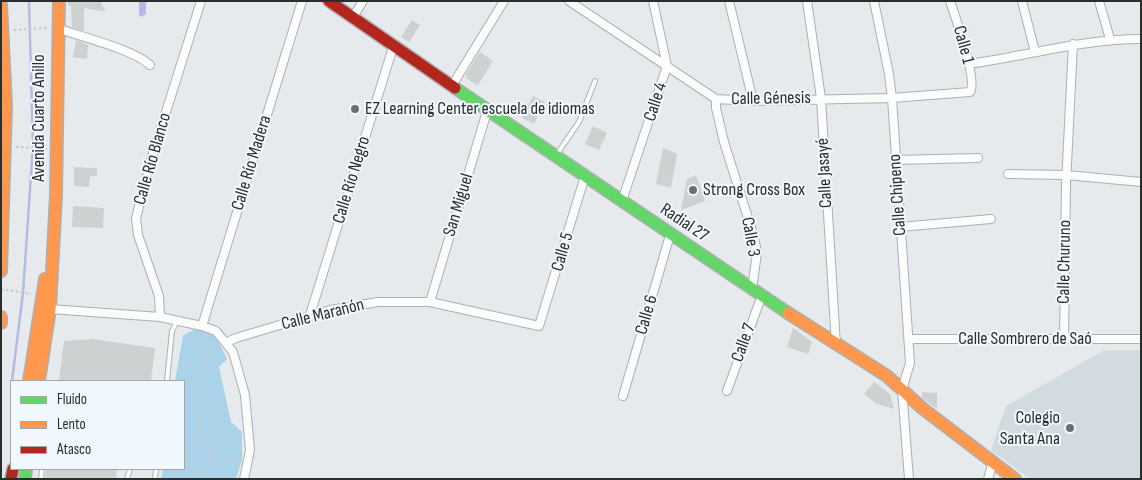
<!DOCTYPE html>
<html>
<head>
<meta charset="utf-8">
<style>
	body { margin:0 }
	#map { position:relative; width:1142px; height:480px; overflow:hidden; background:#e6eaec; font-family:"Sofia Sans Condensed",sans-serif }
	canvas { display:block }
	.frame { position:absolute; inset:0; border:2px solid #2a2d2e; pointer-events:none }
	.legend { position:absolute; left:10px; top:380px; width:175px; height:90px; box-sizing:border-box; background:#f1f8fd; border:1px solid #a1a7aa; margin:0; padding:6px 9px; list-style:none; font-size:15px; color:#2a2d2e }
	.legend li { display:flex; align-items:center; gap:10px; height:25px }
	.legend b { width:25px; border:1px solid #a1a7aa }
</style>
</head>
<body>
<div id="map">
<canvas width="1142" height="480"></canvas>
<div class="frame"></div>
<ul class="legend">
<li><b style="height:6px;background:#63d668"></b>Fluido</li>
<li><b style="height:6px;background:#ff974d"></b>Lento</li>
<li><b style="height:6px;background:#b3261e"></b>Atasco</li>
</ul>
</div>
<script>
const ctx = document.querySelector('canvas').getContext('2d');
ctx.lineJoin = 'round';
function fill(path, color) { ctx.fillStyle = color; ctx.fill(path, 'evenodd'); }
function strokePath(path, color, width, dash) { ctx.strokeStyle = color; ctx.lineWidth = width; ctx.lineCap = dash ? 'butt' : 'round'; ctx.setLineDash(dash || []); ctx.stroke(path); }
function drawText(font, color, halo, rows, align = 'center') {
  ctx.font = font + ' "Sofia Sans Condensed",sans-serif'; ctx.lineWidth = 4; ctx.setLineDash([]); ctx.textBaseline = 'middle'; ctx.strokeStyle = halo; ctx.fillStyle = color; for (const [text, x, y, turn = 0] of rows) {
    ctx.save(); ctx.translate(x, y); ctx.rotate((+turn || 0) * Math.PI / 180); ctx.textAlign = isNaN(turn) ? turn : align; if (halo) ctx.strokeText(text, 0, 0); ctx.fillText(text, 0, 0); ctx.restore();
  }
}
fill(new Path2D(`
	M1141 350V479H1030L991 450 1006 406 1103 351Z`), '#d1dbe0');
fill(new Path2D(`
	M198 327 215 335 227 359 219 367 231 422 242 432V460L236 479H161L163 469H184V381H175L183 336Z`), '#aad3e9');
fill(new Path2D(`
	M139 1H149L146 3V14L141 17 139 15Z`), '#b6bae8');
strokePath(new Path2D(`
	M12 381 23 293 33 145 29 1`), '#b6bae8', 2.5);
fill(new Path2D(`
	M68 1H100L106 12 84 8V31L72 27 71 6 68 5Z
	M412 20 420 25 409 42 401 37Z
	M76 40 88 45 87 59 73 57Z
	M480 52 493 61 478 85 466 78V74Z
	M533 96 545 102 534 124 522 118Z
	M593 126 607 133 599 150 585 144Z
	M663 148 677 154 671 188 656 184Z
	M74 167 97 168V176H90L89 187 74 186Z
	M696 175 705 201 681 210 687 179Z
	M73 206 104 208 103 228 72 227Z
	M793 328 812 342 808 354 787 347Z
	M93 339 155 348 151 381H59L64 341Z
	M874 382 890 394 894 409 877 404 864 394Z
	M922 392 937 393V409L922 398Z
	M46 469H117L116 479H45Z`), '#cdd1d2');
const lane = new Path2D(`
	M557 154 579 122 595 81
	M167 381 172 331 177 321
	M41 479 42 469
	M127 479 130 469
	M155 479 156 469`);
const street = new Path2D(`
	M569 1 716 99 753 101 892 98 970 92C978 81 955 16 950 1
	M729 1 753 101
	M807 1 821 98 836 345
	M874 1 889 74 892 98 910 363 902 390 909 479
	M1022 1 1035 52
	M1099 1 1110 39
	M353 17 363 1
	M57 28C81 37 133 49 150 65
	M969 64C1027 56 1082 39 1141 39
	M453 84 504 1
	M716 99V108L724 142 754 237 757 253 752 289
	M895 160 978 158
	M1008 174 1067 175 1141 182
	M622 201 667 66 653 1
	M900 227 991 219
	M430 302 488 108
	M50 309 160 317 202 326 216 331 233 352 245 395 250 450 244 479
	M310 315 394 44
	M160 317 159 296 138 235 136 218 153 153 201 1
	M202 326 302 1
	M909 339H1141
	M1064 340 1066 184 1073 44
	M227 342 236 338 330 310 378 302H430L539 326 585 176
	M727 391 762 295
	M623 396 670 235
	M988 479 993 462`);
const fast = new Path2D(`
	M455 88 788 313
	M25 479 26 469`);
const slow = new Path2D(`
	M1 5 6 105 1 271
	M788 313 887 376 922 408 1015 479
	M1 317V323
	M29 381 45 279
	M39 381 50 309 56 195 59 1`);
const jam = new Path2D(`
	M329 1 455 88
	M11 479 13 469`);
strokePath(lane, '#adb0b2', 6);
strokePath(street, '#adb0b2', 10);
strokePath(fast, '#adb0b2', 14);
strokePath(slow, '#adb0b2', 14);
strokePath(jam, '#adb0b2', 14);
strokePath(new Path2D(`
	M14 30 47 28
	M16 147 47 149
	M1 289 31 294
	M199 442 205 354 216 344
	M184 452H188L195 447 196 442H202L212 449C215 472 193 480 184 460
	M214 459 241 460
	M197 479 198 472`), '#c6c8c9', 2, [2.5, 2.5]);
strokePath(lane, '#fbfcfc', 4);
strokePath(street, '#fbfcfc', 8);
strokePath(fast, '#63d668', 11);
strokePath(slow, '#ff974d', 11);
strokePath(jam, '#b3261e', 11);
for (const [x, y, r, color] of [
	[355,109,5,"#6c6f70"],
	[693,190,5,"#6c6f70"],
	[1070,428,5,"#6c6f70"]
]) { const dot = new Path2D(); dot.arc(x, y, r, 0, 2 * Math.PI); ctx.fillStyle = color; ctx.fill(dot); strokePath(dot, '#f1f8fd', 2); }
drawText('18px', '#2a2d2e', '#f1f8fd', [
	["Calle 1",963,45,75],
	["Calle Génesis",771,99,-1],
	["Calle 4",656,102,-72],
	["Avenida Cuarto Anillo",39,118,-90],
	["Calle Río Blanco",153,159,-74],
	["Calle Río Madera",252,163,-73],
	["Calle Jasayé",825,173,-93],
	["Calle Río Negro",352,180,-73],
	["Calle Chipeno",898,195,-94],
	["San Miguel",459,205,-73],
	["Radial 27",684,223,34],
	["Calle 3",750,237,80],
	["Calle 5",563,252,-74],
	["Calle Churuno",1065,262,-89],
	["Calle Marañón",323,315,-14],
	["Calle 6",647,315,-74],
	["Calle Sombrero de Saó",1025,339],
	["Calle 7",744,343,-70]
]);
drawText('18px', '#2a2d2e', '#f1f8fd', [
	["EZ Learning Center escuela de idiomas",365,109],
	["Strong Cross Box",703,190],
	["Colegio",1060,418,"right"],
	["Santa Ana",1060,439,"right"]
], 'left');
</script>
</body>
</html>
